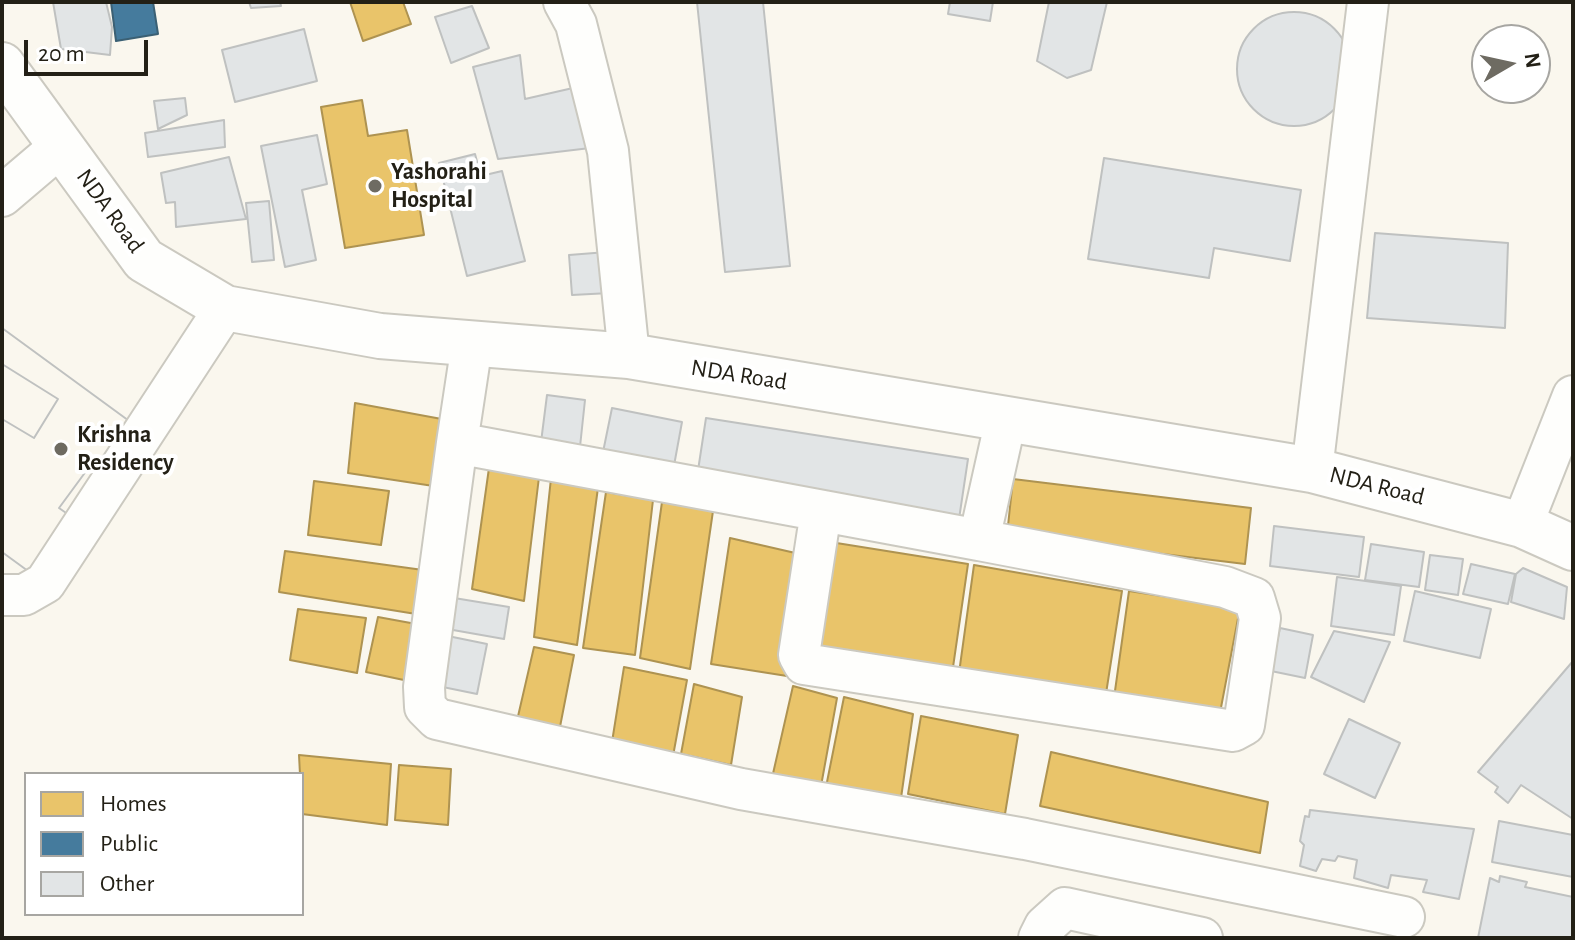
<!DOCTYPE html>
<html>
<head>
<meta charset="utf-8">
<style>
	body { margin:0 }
	#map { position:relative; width:1575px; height:940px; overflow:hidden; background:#faf7ee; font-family:"Alegreya Sans",sans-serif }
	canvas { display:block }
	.frame { position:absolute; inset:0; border:4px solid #232016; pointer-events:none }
	.legend { position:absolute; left:24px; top:772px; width:280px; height:144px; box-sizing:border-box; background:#fff; border:2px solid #a7a6a2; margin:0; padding:10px 14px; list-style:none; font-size:24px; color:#232016 }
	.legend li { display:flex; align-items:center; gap:16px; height:40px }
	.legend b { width:40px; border:2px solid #a7a6a2 }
	.north { position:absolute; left:1471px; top:24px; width:80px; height:80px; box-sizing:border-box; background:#fff; border:2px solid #a7a6a2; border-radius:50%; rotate:81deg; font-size:22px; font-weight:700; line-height:32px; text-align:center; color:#232016 }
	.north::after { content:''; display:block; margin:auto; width:28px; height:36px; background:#6e6b62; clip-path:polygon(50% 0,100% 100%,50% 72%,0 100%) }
	.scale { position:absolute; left:24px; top:40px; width:124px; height:36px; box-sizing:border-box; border:4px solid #232016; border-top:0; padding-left:10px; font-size:24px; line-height:28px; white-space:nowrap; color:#232016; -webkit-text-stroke:6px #fff; paint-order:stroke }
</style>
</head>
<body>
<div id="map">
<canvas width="1575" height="940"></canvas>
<div class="frame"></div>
<ul class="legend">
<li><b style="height:22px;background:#e9c46a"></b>Homes</li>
<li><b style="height:22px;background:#457b9d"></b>Public</li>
<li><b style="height:22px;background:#e2e5e6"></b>Other</li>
</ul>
<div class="north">N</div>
<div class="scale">20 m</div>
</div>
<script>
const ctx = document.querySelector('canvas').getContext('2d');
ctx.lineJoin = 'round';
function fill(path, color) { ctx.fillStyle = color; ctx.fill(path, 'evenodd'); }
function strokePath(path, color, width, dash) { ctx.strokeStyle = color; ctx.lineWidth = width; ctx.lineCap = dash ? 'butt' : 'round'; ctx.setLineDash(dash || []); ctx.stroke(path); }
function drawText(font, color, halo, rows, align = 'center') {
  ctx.font = font + ' "Alegreya Sans",sans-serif'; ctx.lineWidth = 8; ctx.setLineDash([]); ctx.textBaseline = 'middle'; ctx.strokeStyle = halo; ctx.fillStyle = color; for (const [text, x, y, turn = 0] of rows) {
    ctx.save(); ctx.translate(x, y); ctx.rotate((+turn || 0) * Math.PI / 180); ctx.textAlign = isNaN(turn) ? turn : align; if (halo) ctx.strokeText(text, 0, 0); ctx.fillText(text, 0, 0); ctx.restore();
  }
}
const homes = new Path2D(`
	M350 2H403L411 24 363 41Z
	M362 100 368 136 407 130 424 235 345 248 321 107Z
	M355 403 447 420 440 487 348 473Z
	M489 468 539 477 524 601 472 589Z
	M552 469 599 480 577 645 534 637Z
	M1013 479 1251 508 1245 564 1007 535Z
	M314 481 389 491 381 545 308 535Z
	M606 492 653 500 635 655 583 648Z
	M662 502 713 511 690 669 640 658Z
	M730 538 804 555 787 676 711 664Z
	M824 541 968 564 952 674 805 649Z
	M285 551 423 570 416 614 279 592Z
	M974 565 1122 591 1105 700 959 673Z
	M1129 591 1240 608 1219 718 1114 698Z
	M298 609 366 618 357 673 290 660Z
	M378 617 427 626 418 683 366 672Z
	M534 647 574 655 558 737 516 725Z
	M624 667 687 680 673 756 612 742Z
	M694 684 742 697 731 765 681 754Z
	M793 686 837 698 821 786 772 778Z
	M844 697 913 714 901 798 826 787Z
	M921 716 1018 735 1005 814 908 794Z
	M1051 752 1268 802 1260 853 1040 806Z
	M299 755 391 764 387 825 302 814Z
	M399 765 451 769 448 825 395 820Z`);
fill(homes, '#e9c46a');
strokePath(homes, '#ae9351', 2);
const public = new Path2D(`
	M111 2H153L158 34 116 41Z`);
fill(public, '#457b9d');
strokePath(public, '#3b6074', 2);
const building = new Path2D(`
	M53 2H106L112 27 110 55 61 49Z
	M249 2H280L281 6 251 8Z
	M697 2H763L790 266 725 272Z
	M950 2H993L990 21 948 14Z
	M1049 2H1107L1091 70 1067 78 1037 61Z
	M472 6 489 48 451 63 435 17Z
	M1237 69a57 57 0 1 1 114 0a57 57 0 1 1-114 0Z
	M304 29 317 81 235 102 222 50Z
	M520 55 525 99 586 85 607 146 498 159 473 67Z
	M185 98 187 115 158 129 154 101Z
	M224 120 225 147 148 157 145 133Z
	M317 135 327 184 302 190 316 260 285 267 261 146Z
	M475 154 481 176 502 171 525 261 467 276 439 163Z
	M229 157 246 219 176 227 175 202 166 203 161 173Z
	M1104 158 1301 190 1290 261 1214 248 1209 278 1088 259Z
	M269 201 274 260 252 262 246 203Z
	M1375 233 1508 243 1505 328 1367 318Z
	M607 252 610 293 572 295 569 255Z
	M2 328 136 426 106 466 95 459 59 508 69 515 28 571 2 552V419L34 438 58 399 2 364Z
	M2 328 136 426 106 466 95 459 59 508 69 515 28 571 2 552Z
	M2 364 58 399 34 438 2 419Z
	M547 395 585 400 579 456 540 450Z
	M612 408 682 422 673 471 602 457Z
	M706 418 968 459 959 519 697 477Z
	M1274 526 1364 537 1359 577 1270 566Z
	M1371 544 1424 552 1419 587 1365 580Z
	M1430 555 1463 559 1458 595 1425 590Z
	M1471 564 1515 574 1508 604 1463 594Z
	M1523 568 1567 587 1564 619 1511 602 1516 574Z
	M1337 577 1401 586 1394 635 1331 626Z
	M1415 591 1491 609 1480 658 1404 641Z
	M442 596 509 607 504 639 436 627Z
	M1280 628 1313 635 1305 678 1271 671Z
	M1334 631 1390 642 1364 702 1311 677Z
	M438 634 487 644 477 694 428 684Z
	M1573 661V819L1521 785 1508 803 1495 792 1498 787 1478 772Z
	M1349 719 1400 743 1375 798 1324 774Z
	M1310 810 1474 829 1459 899 1423 892 1427 880 1391 875 1388 888 1354 878 1357 860 1338 856 1335 861 1322 859 1316 871 1300 866 1304 845 1300 841 1305 816 1309 817Z
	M1499 821 1573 835V877L1492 862Z
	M1500 876 1527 882 1525 887 1573 897V938H1478L1490 878 1499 882Z`);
fill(building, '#e2e5e6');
strokePath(building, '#bfc1c0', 2);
const street = new Path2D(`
	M564 2 576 24 608 151 629 356
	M2 196 62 145
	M472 344 457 443 979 540 1006 419
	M457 443 424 687 425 707 437 719 741 789 1025 839 1404 917
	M1312 470 1368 2
	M821 511 799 655 804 664 1233 731 1244 725 1260 618 1254 598 1225 587 979 540
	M1522 525 1573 396
	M2 595H24L45 583 225 308
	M1039 938 1045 926 1065 908 1202 938`);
const primary = new Path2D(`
	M2 65 144 260 225 308 380 336 629 356 1312 470 1522 525 1573 548`);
strokePath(street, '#cbc9c0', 44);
strokePath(primary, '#cbc9c0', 48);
strokePath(street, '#fefefc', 40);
strokePath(primary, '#fefefc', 44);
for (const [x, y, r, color] of [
	[375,186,8,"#6e6b62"],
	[61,449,8,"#6e6b62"]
]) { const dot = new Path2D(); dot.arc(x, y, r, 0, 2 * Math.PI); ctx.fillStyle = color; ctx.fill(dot); strokePath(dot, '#fff', 3); }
drawText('bold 24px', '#232016', '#fff', [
	["Yashorahi",391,172],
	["Hospital",391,200],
	["Krishna",77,435],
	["Residency",77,463]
], 'left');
drawText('24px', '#232016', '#fff', [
	["NDA Road",110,211,54],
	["NDA Road",739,375,9],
	["NDA Road",1377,486,14]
]);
</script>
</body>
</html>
